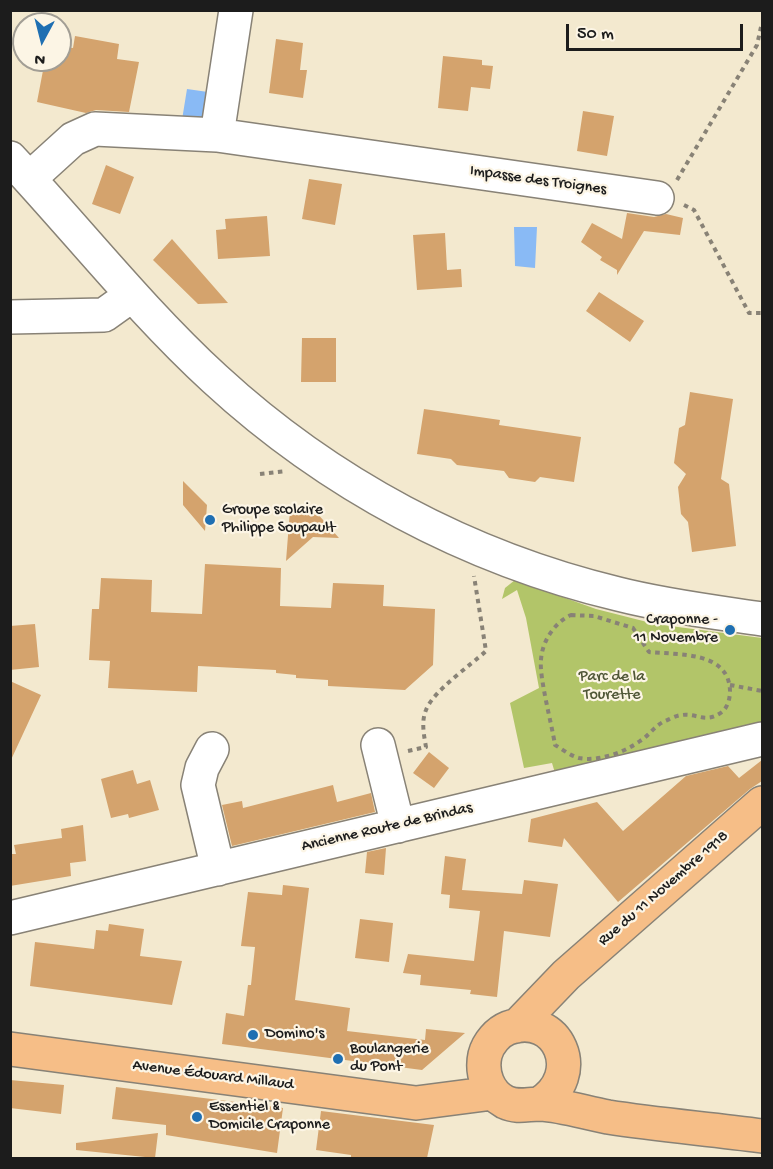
<!DOCTYPE html>
<html>
<head>
<meta charset="utf-8">
<style>
	body { margin:0 }
	#map { position:relative; width:773px; height:1169px; overflow:hidden; background:#f3e9cf; font-family:"Gochi Hand",sans-serif }
	canvas { display:block }
	.frame { position:absolute; inset:0; border:12px solid #1c1c1c; pointer-events:none }
	.north { position:absolute; left:12px; top:12px; width:60px; height:60px; box-sizing:border-box; background:#fcf5e5; border:2px solid #a29e95; border-radius:50%; rotate:187deg; font-size:16px; font-weight:700; line-height:24px; text-align:center; color:#1c1c1c }
	.north::after { content:''; display:block; margin:auto; width:21px; height:27px; background:#1f6fb2; clip-path:polygon(50% 0,100% 100%,50% 72%,0 100%) }
	.scale { position:absolute; left:566px; top:24px; width:177px; height:27px; box-sizing:border-box; border:3px solid #1c1c1c; border-top:0; padding-left:8px; font-size:18px; line-height:21px; white-space:nowrap; color:#1c1c1c; -webkit-text-stroke:4px #fcf5e5; paint-order:stroke }
</style>
</head>
<body>
<div id="map">
<canvas width="773" height="1169"></canvas>
<div class="frame"></div>
<div class="north">N</div>
<div class="scale">50 m</div>
</div>
<script>
const ctx = document.querySelector('canvas').getContext('2d');
ctx.lineJoin = 'round';
function fill(path, color) { ctx.fillStyle = color; ctx.fill(path, 'evenodd'); }
function strokePath(path, color, width, dash) { ctx.strokeStyle = color; ctx.lineWidth = width; ctx.lineCap = dash ? 'butt' : 'round'; ctx.setLineDash(dash || []); ctx.stroke(path); }
function drawText(font, color, halo, rows, align = 'center') {
  ctx.font = font + ' "Gochi Hand",sans-serif'; ctx.lineWidth = 4.5; ctx.setLineDash([]); ctx.textBaseline = 'middle'; ctx.strokeStyle = halo; ctx.fillStyle = color; for (const [text, x, y, turn = 0] of rows) {
    ctx.save(); ctx.translate(x, y); ctx.rotate((+turn || 0) * Math.PI / 180); ctx.textAlign = isNaN(turn) ? turn : align; if (halo) ctx.strokeText(text, 0, 0); ctx.fillText(text, 0, 0); ctx.restore();
  }
}
fill(new Path2D(`
	M515 580 596 609 655 624 762 638V724L555 773 552 763 524 768 510 703 539 688 526 618 517 590 502 599 505 588Z`), '#b2c569');
fill(new Path2D(`
	M187 89 208 92 204 122 181 126Z
	M514 227H537L535 268 515 266Z`), '#89baf5');
fill(new Path2D(`
	M75 36 119 44 117 59 139 62 129 112 96 110 86 113 37 102 45 60H60V46L73 48Z
	M276 39 303 43 300 70H307L303 98 269 93Z
	M443 56 482 60V65L493 66 490 89 471 87 468 111 438 108Z
	M583 111 614 116 607 156 577 151Z
	M106 165 134 177 120 214 92 204Z
	M309 179 342 184 335 225 302 219Z
	M627 213 654 217 666 214 683 218 680 235 644 231 617 275V270L600 260 602 257 581 242 592 223 622 239Z
	M267 216 270 256 218 259 216 230 226 229 225 219Z
	M445 233 447 270 461 269 462 287 417 290 413 235Z
	M172 239 228 303 198 304 153 260Z
	M599 292 644 321 630 342 586 311Z
	M302 338H336V382H301Z
	M690 392 733 399 721 479 729 484 736 546 692 552 688 522 681 514 678 487 686 474 674 463 679 428 685 425Z
	M424 409 500 420 499 425 581 437 574 482 540 477 535 482 509 478 504 471 457 465 451 459 417 454Z
	M183 481 207 505 205 531 183 505Z
	M290 510 316 512 339 538 313 537 286 561Z
	M205 564 281 568 280 606 331 608 333 583 384 585 383 606 435 609 433 665 405 690 328 686V680L296 678V675L276 673V670L198 666 197 692 108 688 110 661 89 660 92 609H99L101 578 152 580 151 612 202 614Z
	M35 624 39 667 10 670V626Z
	M10 681 41 695 10 762Z
	M429 752 449 768 434 788 413 773Z
	M762 760V781L750 789 618 902 564 838 562 847 528 842 531 819 597 802 623 831 686 776 728 766 739 778Z
	M133 770 137 784 150 780 159 810 129 818 128 814 111 818 101 779Z
	M333 785 337 802 371 793 375 812 232 846 222 805 242 801 243 808Z
	M83 825 86 861 70 863 71 876 10 886V854H16L14 845 62 838 61 829Z
	M386 848 384 875 365 873 367 852Z
	M445 856 466 859 462 890 522 894 524 880 558 884 550 937 504 931 497 997 470 994 471 990 420 985 421 975 403 973 408 954 474 961 480 911 449 908 450 895 441 894Z
	M283 885 309 888 295 1000 350 1008 347 1031 425 1040 426 1029 465 1033 422 1070 222 1044 226 1013 244 1016 248 985H251L255 947 241 946 248 892 282 895Z
	M360 919 393 923 389 962 355 958Z
	M109 924 144 929 140 956 182 961 172 1005 30 986 35 942 94 949 96 930 108 931Z
	M10 1080 64 1085 61 1114 10 1108Z
	M116 1087 283 1108 277 1153 166 1135V1125L112 1119Z
	M321 1111 434 1125 427 1158H351V1155L316 1150Z
	M158 1133 155 1158 76 1150V1143Z`), '#d4a36d');
const minor = new Path2D(`
	M217 135 236 10
	M10 158C79 232 141 311 215 379 329 484 468 558 618 594 665 606 715 612 762 619
	M29 179 73 139 95 129 217 135 657 198
	M10 317 104 315 132 295
	M378 745 398 826
	M212 749 202 768 198 785 218 869
	M10 918 762 739`);
const major = new Path2D(`
	M517 1026 566 975 762 803
	M10 1049 416 1103 493 1093
	M539 1104C587 1075 558 1010 508 1028 498 1032 488 1043 485 1055 481 1073 488 1093 505 1102 518 1108 527 1104 540 1104 562 1105 586 1113 608 1117 659 1125 711 1129 762 1136`);
strokePath(minor, '#888276', 36);
strokePath(major, '#888276', 36);
strokePath(new Path2D(`
	M677 180 757 45 761 27
	M684 205 694 210 749 313H762
	M260 474 286 471
	M571 615 594 616 633 628 649 652C679 655 729 651 730 691 730 698 728 707 722 712 706 724 697 713 682 715 677 715 670 719 665 721 654 726 650 735 640 741 625 752 598 762 579 758 571 756 562 749 555 745 552 725 539 677 541 660 542 641 555 622 571 615Z
	M730 685 762 691
	M408 751 426 747C424 735 421 722 426 710 433 691 471 665 486 651L474 576`), '#888276', 4, [4.5, 4.5]);
strokePath(minor, '#fff', 33);
strokePath(major, '#f6be87', 33);
for (const [x, y, r, color] of [
	[210,520,6,"#1f6fb2"],
	[730,630,6,"#1f6fb2"],
	[253,1035,6,"#1f6fb2"],
	[338,1059,6,"#1f6fb2"],
	[197,1117,6,"#1f6fb2"]
]) { const dot = new Path2D(); dot.arc(x, y, r, 0, 2 * Math.PI); ctx.fillStyle = color; ctx.fill(dot); strokePath(dot, '#fcf5e5', 2); }
drawText('16px', '#1c1c1c', '#fcf5e5', [
	["Impasse des Troignes",538,181,8],
	["Ancienne Route de Brindas",387,828,-13],
	["Rue du 11 Novembre 1918",664,889,-41],
	["Avenue Édouard Millaud",213,1076,7]
]);
drawText('16px', '#1c1c1c', '#fcf5e5', [
	["Groupe scolaire",222,511],
	["Philippe Soupault",222,529],
	["Craponne -",718,621,"right"],
	["11 Novembre",718,639,"right"],
	["Domino's",265,1035],
	["Boulangerie",350,1050],
	["du Pont",350,1068],
	["Essentiel &",209,1108],
	["Domicile Craponne",209,1126]
], 'left');
drawText('16px', '#505737', '#fcf5e5', [
	["Parc de la",612,678],
	["Tourette",612,696]
]);
</script>
</body>
</html>
